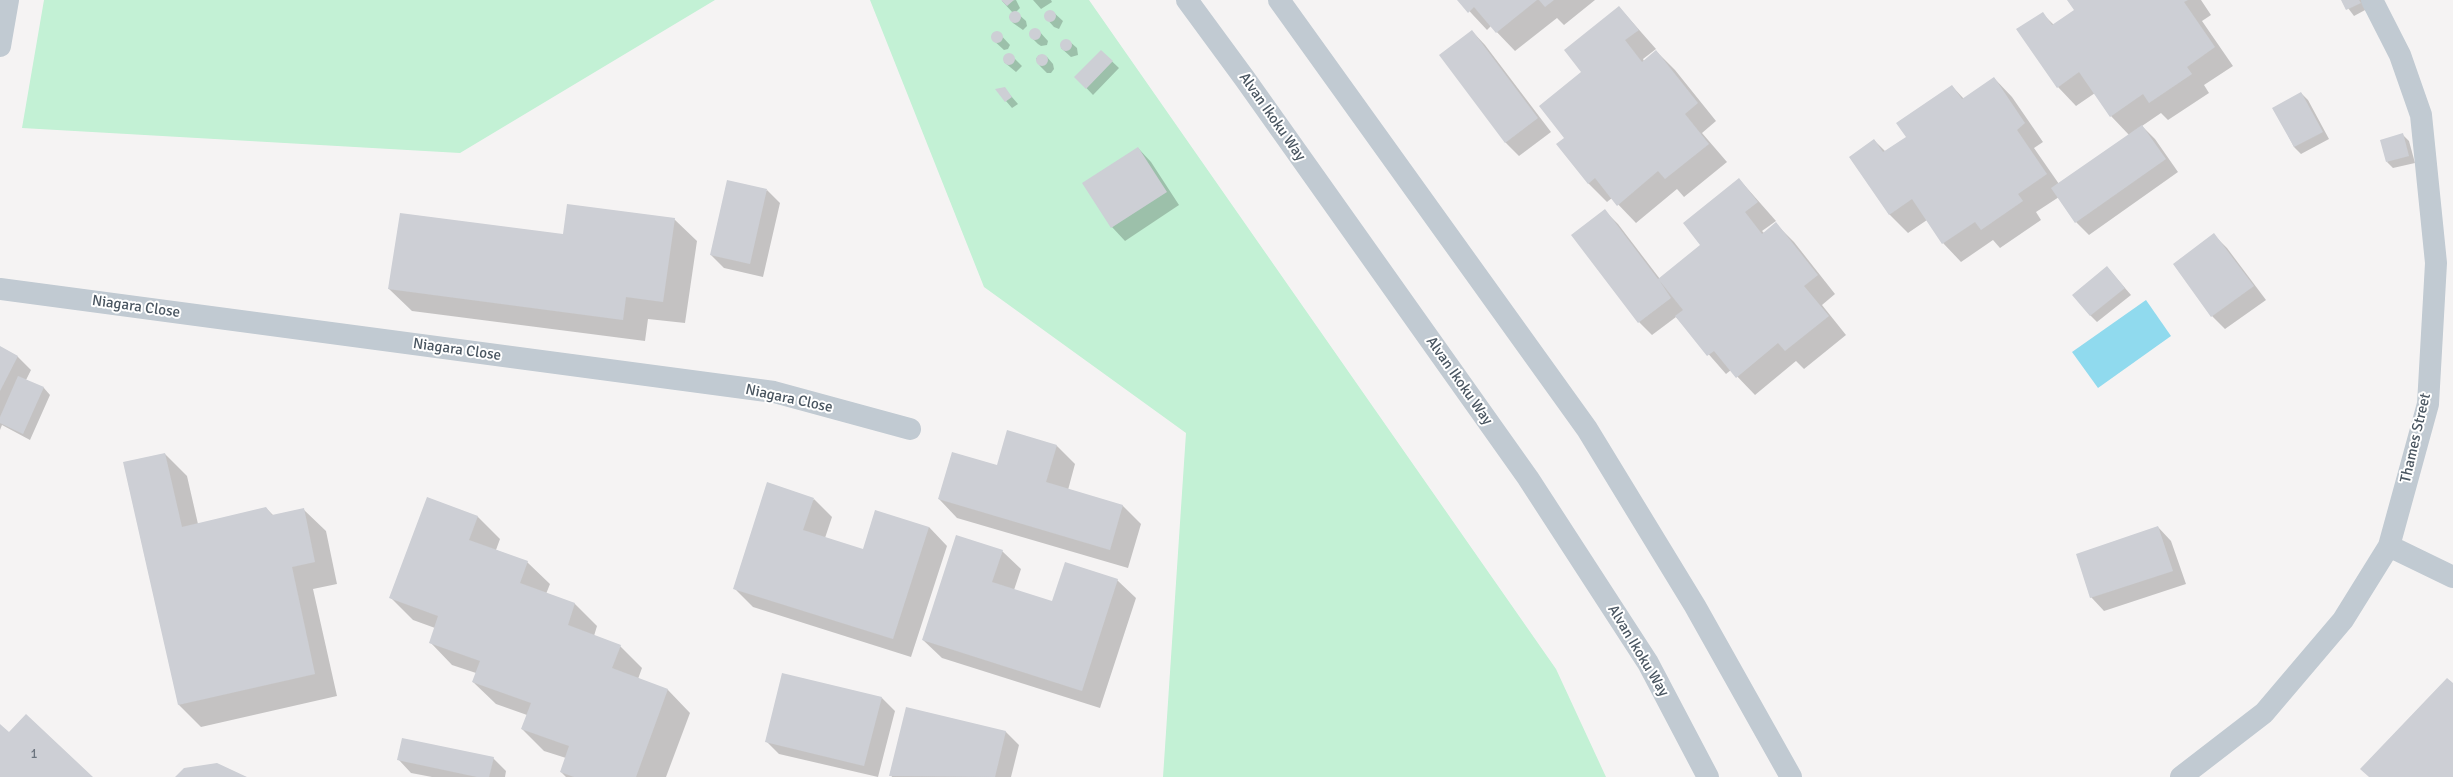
<!DOCTYPE html>
<html>
<head>
<meta charset="utf-8">
<style>
	body { margin:0 }
	canvas { display:block; background:#f5f3f3 }
</style>
</head>
<body>
<canvas width="2453" height="777"></canvas>
<script>
const ctx = document.querySelector('canvas').getContext('2d');
ctx.lineJoin = 'round';
function fill(path, color) { ctx.fillStyle = color; ctx.fill(path, 'evenodd'); }
function strokePath(path, color, width, dash) { ctx.strokeStyle = color; ctx.lineWidth = width; ctx.lineCap = dash ? 'butt' : 'round'; ctx.setLineDash(dash || []); ctx.stroke(path); }
function drawText(font, color, halo, rows, align = 'center') {
  ctx.font = font + ' Signika,sans-serif'; ctx.lineWidth = 4; ctx.setLineDash([]); ctx.textBaseline = 'middle'; ctx.strokeStyle = halo; ctx.fillStyle = color; for (const [text, x, y, turn = 0] of rows) {
    ctx.save(); ctx.translate(x, y); ctx.rotate((+turn || 0) * Math.PI / 180); ctx.textAlign = isNaN(turn) ? turn : align; if (halo) ctx.strokeText(text, 0, 0); ctx.fillText(text, 0, 0); ctx.restore();
  }
}
fill(new Path2D(`
	M44 0H715L460 153 22 128Z
	M870 0H1089L1556 669 1606 777H1163L1186 433 984 287Z`), '#c3f1d5');
fill(new Path2D(`
	M2146 300 2171 336 2098 388 2072 352Z`), '#90daee');
fill(new Path2D(`
	M1016 0 1020 8 1016 12 1026 21 1027 26 1023 30 1013 23 1009 17 1013 13 1002 1Z
	M1033 0H1051L1052 2 1041 9Z
	M1459 0H1595L1564 25 1557 18 1515 51 1491 26 1487 30Z
	M2068 0H2201L2211 15 2202 21 2233 66 2204 85 2209 93 2168 120 2161 113 2142 126 2155 139 2178 172 2089 235 2076 222 2059 197 2036 212 2041 220 2000 248 1993 240 1961 262 1943 243 1927 220 1908 233 1889 214 1874 140 1886 152 1908 138 1952 86 1964 99 1994 78 2012 97 2043 142 2034 148 2059 184 2129 135 2111 116 2095 93 2076 106 2058 87 2042 13 2054 25 2076 10Z
	M2342 0H2362L2367 9 2354 16Z
	M1619 7 1656 49 1643 59 1644 61 1656 51 1675 70 1716 121 1702 133 1727 162 1684 197 1677 189 1636 223 1612 198 1607 202 1588 183 1565 138 1583 72Z
	M1052 11 1063 21 1059 29 1054 27 1045 17V14Z
	M1031 30H1038L1048 41 1047 45 1041 46 1038 44 1031 37Z
	M1472 31 1485 45 1551 132 1519 156 1506 143 1440 55Z
	M998 32 1010 45 1008 49 1004 50 992 39 993 33Z
	M1064 40 1069 41 1077 48 1078 55 1071 57 1061 48V43Z
	M1101 51 1119 68 1093 95 1076 77Z
	M1010 54 1022 66 1016 72 1004 62 1005 55Z
	M1039 55 1047 57 1053 64 1054 69 1051 73H1047L1040 66 1036 59Z
	M1004 88 1018 104 1012 108 1006 101Z
	M2301 93 2308 100 2329 139 2301 154 2294 147 2274 108Z
	M2402 134 2409 141 2415 163 2393 168 2387 162Z
	M1138 148 1151 162 1179 205 1125 241 1112 227Z
	M1739 179 1776 221 1762 231 1764 233 1776 224 1794 242 1835 294 1822 305 1846 335 1804 369 1796 361 1755 395 1731 370 1726 374 1676 317 1652 335 1639 322 1605 211 1618 224 1660 279 1702 245Z
	M767 190 780 203 763 277 724 268 711 255Z
	M674 219 697 241 685 323 648 319 645 341 412 311 389 289 564 235Z
	M2214 235 2227 248 2266 300 2225 329 2212 316Z
	M2107 267 2131 295 2097 322 2090 315Z
	M0 347 18 357 31 370 26 380 44 388 50 395 30 440 2 425 0 430Z
	M1008 431 1057 446 1075 464 1068 490 1123 506 1141 524 1128 568 957 518 939 499 998 466Z
	M165 454 187 476 198 524 266 508 274 516 303 509 326 531 337 584 313 589 337 696 201 727 179 705 125 463Z
	M428 499 478 517 500 539 496 550 527 562 550 584 546 594 575 604 597 626 594 636 620 646 642 668 638 679 668 690 690 713 666 777H566L561 772 566 758 544 751 522 729 527 715 496 704 473 682 476 673 452 665 430 642 435 628 413 620 391 598Z
	M814 499 832 517 825 538 864 550 929 527 947 546 911 657 753 607 734 588Z
	M2158 527 2171 541 2186 584 2104 611 2091 597Z
	M1002 551 1021 569 1014 590 1052 602 1117 580 1136 598 1100 708 942 658 923 640Z
	M882 698 895 711 878 777 779 754 766 741Z
	M907 708 1006 732 1019 745 1011 777H892L891 775Z
	M493 758 506 771 505 777H432L411 773 398 759Z`), '#0003');
fill(new Path2D(`
	M1001 0H1014L1007 6Z
	M1457 0H1537L1496 33 1474 7 1468 13Z
	M1539 0H1554L1545 7Z
	M2067 0H2188L2184 2 2215 47 2187 67 2192 74 2149 103 2143 94 2110 117 2079 72 2057 88 2016 29 2043 12 2052 25 2074 10Z
	M2341 0H2359L2361 3 2346 10Z
	M1619 6 1639 30 1625 40 1642 62 1656 50 1698 103 1685 114 1709 144 1665 179 1658 171 1617 206 1595 178 1588 184 1556 144 1564 138 1539 106 1581 72 1564 50Z
	M1044 16a6 6 0 1 1 12 0a6 6 0 1 1-12 0Z
	M1009 17a6 6 0 1 1 12 0a6 6 0 1 1-12 0Z
	M1029 34a6 6 0 1 1 12 0a6 6 0 1 1-12 0Z
	M1472 30 1538 118 1505 143 1439 55Z
	M991 37a6 6 0 1 1 12 0a6 6 0 1 1-12 0Z
	M1060 45a6 6 0 1 1 12 0a6 6 0 1 1-12 0Z
	M1101 50 1113 61 1086 89 1074 77Z
	M1003 59a6 6 0 1 1 12 0a6 6 0 1 1-12 0Z
	M1036 60a6 6 0 1 1 12 0a6 6 0 1 1-12 0Z
	M1994 77 2025 123 2017 130 2047 174 2018 194 2023 201 1981 230 1975 222 1942 244 1912 199 1889 215 1849 157 1874 139 1883 152 1906 137 1896 123 1952 85 1962 99Z
	M1005 87 1012 97 1005 102 995 89Z
	M2301 92 2323 132 2294 147 2272 108Z
	M2142 125 2166 159 2075 223 2051 188Z
	M2403 133 2409 156 2386 162 2380 140Z
	M1138 147 1167 192 1111 228 1082 183Z
	M1739 178 1758 202 1745 212 1762 234 1776 222 1818 275 1804 286 1829 316 1785 351 1778 343 1736 378 1714 351 1707 356 1675 316 1683 310 1659 280 1671 298 1638 323 1571 235 1605 209 1658 279 1700 245 1683 223Z
	M727 180 767 189 750 264 710 255Z
	M567 204 675 218 663 302 626 297 623 320 388 289 400 213 563 234Z
	M2214 233 2254 286 2211 317 2173 264Z
	M2107 266 2125 288 2090 316 2072 295Z
	M0 346 18 356 0 391Z
	M18 376 44 387 23 434 0 423V417Z
	M1007 430 1057 445 1046 482 1123 505 1110 550 938 499 952 452 997 465Z
	M165 453 182 527 266 507 272 515 304 508 315 562 292 567 315 674 178 705 123 462Z
	M767 482 814 498 803 530 863 549 875 510 929 527 893 639 733 589Z
	M427 497 478 516 469 540 528 561 520 583 575 603 568 625 621 645 612 668 668 689 636 777H574L560 772 569 746 521 729 531 703 472 682 480 661 429 643 438 616 389 598Z
	M2158 526 2173 571 2090 598 2076 554Z
	M956 535 1003 550 992 582 1052 601 1065 562 1118 579 1082 691 922 640Z
	M782 673 882 697 864 766 765 742Z
	M2447 678 2453 683V777H2369L2360 769Z
	M906 707 1006 731 995 777 889 776Z
	M26 714 93 777H0V724L9 732Z
	M402 738 494 757 489 777H477L397 760Z
	M217 763 247 777H175L184 768Z`), '#cdcfd5');
strokePath(new Path2D(`
	M1187 0 1245 79 1528 478 1648 663 1708 777
	M1279 0 1587 429 1695 606 1791 777
	M0 46 8 0
	M0 289 774 392 910 429
	M2389 546 2453 577
	M2181 777 2264 713 2343 620 2389 546 2428 404 2436 263 2421 115 2400 55 2372 0`), '#c1cad2', 22);
drawText('13px', '#6b747e', null, [
	["1",34,755]
]);
drawText('15px', '#4a5661', '#fff', [
	["Alvan Ikoku Way",1272,117,55],
	["Niagara Close",136,307,8],
	["Niagara Close",457,350,8],
	["Alvan Ikoku Way",1459,381,55],
	["Niagara Close",789,399,12],
	["Thames Street",2416,438,-77],
	["Alvan Ikoku Way",1638,651,59]
]);
</script>
</body>
</html>
